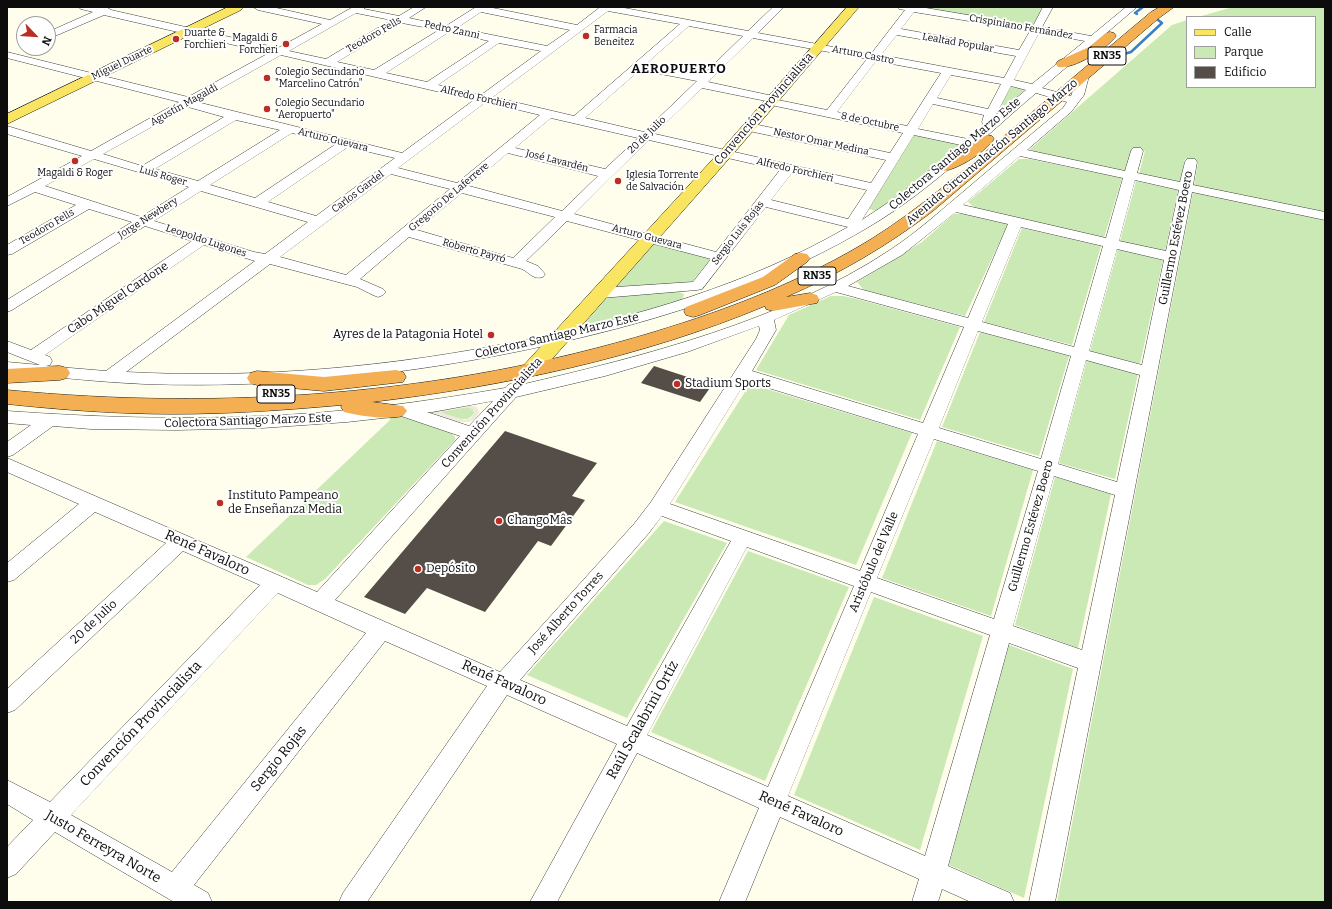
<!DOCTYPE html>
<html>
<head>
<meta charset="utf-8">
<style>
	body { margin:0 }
	#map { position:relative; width:1332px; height:909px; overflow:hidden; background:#fffdeb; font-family:Bitter,serif }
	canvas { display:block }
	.frame { position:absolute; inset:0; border:8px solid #0c0c0c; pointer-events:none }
	.legend { position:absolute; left:1186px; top:16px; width:130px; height:72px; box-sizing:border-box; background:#fff; border:1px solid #9e9e9e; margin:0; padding:5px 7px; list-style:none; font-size:12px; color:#0c0c0c }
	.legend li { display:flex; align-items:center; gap:8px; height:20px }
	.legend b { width:20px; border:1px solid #9e9e9e }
	.north { position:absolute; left:16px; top:16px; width:40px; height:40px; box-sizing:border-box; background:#fff; border:1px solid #9e9e9e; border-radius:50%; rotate:115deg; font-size:11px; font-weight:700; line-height:16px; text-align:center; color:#0c0c0c }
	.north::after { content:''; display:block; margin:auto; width:14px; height:18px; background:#bc2e24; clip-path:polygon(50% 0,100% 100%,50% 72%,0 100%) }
</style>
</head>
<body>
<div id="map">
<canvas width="1332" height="909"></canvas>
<div class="frame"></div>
<ul class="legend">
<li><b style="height:5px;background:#f9e561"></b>Calle</li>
<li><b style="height:11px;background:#cae9b5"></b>Parque</li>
<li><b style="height:11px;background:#554e48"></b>Edificio</li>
</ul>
<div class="north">N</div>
</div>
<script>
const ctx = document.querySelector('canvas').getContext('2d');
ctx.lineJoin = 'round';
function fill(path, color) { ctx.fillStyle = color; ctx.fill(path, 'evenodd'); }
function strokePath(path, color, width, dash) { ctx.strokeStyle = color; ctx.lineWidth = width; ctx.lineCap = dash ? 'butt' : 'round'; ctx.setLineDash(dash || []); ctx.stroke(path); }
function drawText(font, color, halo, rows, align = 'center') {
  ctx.font = font + ' Bitter,serif'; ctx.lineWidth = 4; ctx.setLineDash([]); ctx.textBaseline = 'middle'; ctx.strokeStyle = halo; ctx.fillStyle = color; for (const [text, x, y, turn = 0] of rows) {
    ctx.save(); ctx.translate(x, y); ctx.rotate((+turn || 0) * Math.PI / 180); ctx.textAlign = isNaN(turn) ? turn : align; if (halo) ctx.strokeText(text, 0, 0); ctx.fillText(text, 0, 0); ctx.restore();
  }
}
fill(new Path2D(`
	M909 7H1044L1032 27Z
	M1233 7H1325V213L1194 186 1198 162 1185 159 1180 183 1139 174 1145 151 1132 149 1125 171 1036 153 1030 149 1172 25 1187 20V87H1315V17H1198Z
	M1011 87 1022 88 1024 91 1006 106 1000 104Z
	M916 135 960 145 908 190 876 211 869 209 913 136Z
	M1019 159H1029L1122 178 1104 238 975 208 968 202Z
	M1136 181 1178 190 1165 252 1120 241Z
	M1193 192 1325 220V902H1057Z
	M954 214H965L1008 224 965 316 864 290 857 282 922 242Z
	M1022 228 1101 246 1072 345 984 322Z
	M653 244 711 259 692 282 620 288 617 287V285Z
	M1118 249 1163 260 1140 364 1090 351Z
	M676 291 684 294 683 298 680 301 589 327 584 324 604 300 608 297Z
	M831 296H843L857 299 960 327 920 420 756 370 789 315Z
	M980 332 1069 356 1039 456 942 427Z
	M1087 360 1138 374 1115 479 1059 463Z
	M750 384 912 433 856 565 675 502Z
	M468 407 473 409 474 413C467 426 450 415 439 412Z
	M398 415 451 433 455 437V440L325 579 316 585H308L246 557 390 420V416Z
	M937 441 1033 470 991 616 882 578Z
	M1055 477 1111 494 1078 648 1015 625Z
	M664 521 727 543 627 718 527 675Z
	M748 551 849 587 765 781 651 732Z
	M874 597 983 636 920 850 794 795Z
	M1009 645 1073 669 1024 898 949 865Z`), '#cae9b5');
fill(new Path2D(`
	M468 405 477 407 479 412 475 419 469 422H458L430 412ZM467 407 473 409 474 413 471 418 465 420 440 412Z`), '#eeebdb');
strokePath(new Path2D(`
	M1137 14 1135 13 1143 7
	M1124 54 1131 52 1162 23 1158 20`), '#3780cd', 2.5);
fill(new Path2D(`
	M654 366 712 385 700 402 641 383Z
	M505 431 597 463 572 496 585 500 551 546 538 541 485 612 427 588 405 614 364 597Z`), '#554e48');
const minor = new Path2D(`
	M79 7H106L111 10 278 48 322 24 258 10 253 7H272L330 20 353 7H365L364 9 399 16 414 7H426L409 18 446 26 476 7H488L577 25 599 8 598 7H619L748 31 773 7H784L758 33 871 54 905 10 899 9 897 7H920L1033 26 1043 7H1053L1042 27 1091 36 1126 7H1137L1042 88 1071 96 1079 74 1083 73 1089 76 1084 95 1071 112 1027 150 1125 171 1131 151 1133 148H1141L1143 151 1137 173 1180 182 1185 162 1187 159H1195L1197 162 1193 185 1325 212V220L1192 192 1055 902H1029L1078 668 1009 643 948 866 1010 893 1014 902H971L942 889 938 902H912L919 879 780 817 745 902H719L759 808 637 753 557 902H530L617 744 507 695 367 902H339L343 893 487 686 385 641 194 885 208 893 212 902H174L55 832 16 874 7 878V847L33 820 7 804V780L50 802 260 585 183 551 15 710 7 713V689L166 543 95 512 14 580 7 582V563L79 504 7 472V458L317 592 460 436 401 416 347 422 262 428 177 430 91 429 53 426 13 455 7 457V442L31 425 7 423V411C92 417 176 420 261 416 343 413 424 402 505 388 509 383 514 382 520 385 645 356 783 321 890 250 916 233 939 212 963 192 996 164 1029 136 1063 108L1067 102 1036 93C983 138 932 189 872 225 782 279 681 314 579 338 437 372 290 389 145 384 99 382 53 377 7 372V362L40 365 7 352V341L31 350 192 241 145 226 12 310 7 312V300L132 222 89 209 12 254 7 255V245L76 205 35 192 7 206V197L82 156 7 134V126L91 151 179 102 7 58V52L188 97 269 53 104 15 48 39V32L93 12 81 9ZM608 11 680 24 574 116 493 97ZM481 12 570 30 547 46 457 28ZM914 12 1030 31 1019 50 901 29ZM356 13 391 20 326 59 289 51ZM402 23 439 30 374 70 337 62ZM689 26 743 36 703 75 646 64ZM449 32 489 41 427 82 386 73ZM1039 33 1085 41 1032 84 1014 80ZM897 35 1016 56 1004 78 881 55ZM753 38 867 59 827 110 778 100 777 97 773 96 708 82ZM499 43 541 51 481 95 438 85ZM281 55 474 100 402 153 197 102ZM876 61 941 73 907 126 837 112ZM640 70 697 81 644 132 585 118ZM951 75 1001 84 988 109 937 98ZM1011 86 1026 90 996 115ZM702 88 766 101 767 104 771 105 903 133 890 153 749 123 745 124 743 127 745 130 749 131 886 160 871 183 655 134ZM486 102 540 115 457 183 398 168ZM933 104 984 115 982 122 984 125 968 139 918 129ZM188 107 224 117 142 166 103 154ZM551 118 638 138 605 169 515 148ZM236 120 280 130 198 181 155 169ZM292 133 336 144 255 198 210 185ZM914 135 961 145 898 196 862 220ZM649 140 780 170 716 252 574 214ZM348 147 395 158 316 216 268 202ZM508 153 598 176 562 211 469 186ZM1020 156 1123 178 1106 238 963 205ZM94 159 189 187 141 217 45 186ZM792 173 867 190 848 219 771 200ZM391 174 450 189 346 275 280 257ZM1135 180 1179 190 1166 251 1119 241ZM201 191 308 222 265 254 254 252 154 221ZM462 193 555 217 513 258 417 230ZM766 207 848 227C748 285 637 317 524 340 394 367 259 379 126 372L270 264 357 287 373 295 378 297 383 295 386 292 383 289 360 279 409 237 522 269C530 273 533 280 543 277L545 274 538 266 526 261 567 221 711 259 693 282 601 288 596 290 593 293 596 296 601 298 697 290 702 289ZM956 212 1008 224 968 318 848 286 902 255ZM1021 227 1103 246 1074 347 982 322ZM204 245 255 261 106 371 46 366 50 365 52 361 50 357 45 355ZM1117 249 1164 260 1142 365 1089 351ZM836 292 964 327 923 423 752 371 776 330 774 320ZM759 326 760 330 756 339 651 502 634 524 500 672 335 600 516 397 605 376 687 352ZM978 331 1071 356 1041 459 939 428ZM1086 360 1140 375 1117 482 1058 464ZM746 381 918 434 860 571 670 504ZM493 401 469 426 427 412H432ZM934 439 1038 471 994 619 877 578ZM1054 476 1115 495 1082 650 1013 626ZM662 516 731 541 627 726 520 680 648 534ZM747 547 854 586 768 787 647 735ZM871 592 990 635 925 856 788 796ZM278 593 366 633 172 872 71 815Z`);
const major = new Path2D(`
	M228 7H243L241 10 7 124V114Z
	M847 7H859L734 153 538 375 531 376 524 375 521 370 524 365 724 147Z`);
const highway = new Path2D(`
	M1160 7H1174L1159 18 933 211C887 246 839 274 786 297L810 293 817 295 819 299 817 303 773 311 766 309 765 306C640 358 505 386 372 402L403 406 407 411 403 416C388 420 359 416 344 412L341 407 342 405C286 410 230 414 174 414 118 414 63 410 7 404V390C223 411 446 395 654 332 730 309 805 280 873 238 919 209 960 173 1002 138 1051 96 1101 54 1151 12Z
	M1110 32 1114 33 1116 36C1108 48 1073 70 1058 67L1056 64 1058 61 1089 47 1106 33Z
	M987 135 992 136 994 139C986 152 951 175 935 171L933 168 935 165 961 153 982 136Z
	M801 253 807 254 810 258 807 262 775 285 700 315 693 317 686 315 684 311 686 307 763 277 795 254Z
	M60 366 67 368 70 373 67 378 60 380 7 383V369Z
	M396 370 403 372 406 377 403 382 324 391 257 385 250 383 247 378 250 373 257 371 324 377Z`);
strokePath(minor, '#3f3f3f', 1);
strokePath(major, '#1d1d1d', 1);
strokePath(highway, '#1d1d1d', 1);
fill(minor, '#fff');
fill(major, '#f9e561');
fill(highway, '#f5af53');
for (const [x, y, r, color] of [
	[586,36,4,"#bc2e24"],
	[176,39,4,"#bc2e24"],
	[286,44,4,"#bc2e24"],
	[267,78,4,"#bc2e24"],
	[267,109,4,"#bc2e24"],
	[75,161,4,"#bc2e24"],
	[618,181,4,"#bc2e24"],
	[491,335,4,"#bc2e24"],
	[677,384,4,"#bc2e24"],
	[220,503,4,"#bc2e24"],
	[499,521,4,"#bc2e24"],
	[418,569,4,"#bc2e24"]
]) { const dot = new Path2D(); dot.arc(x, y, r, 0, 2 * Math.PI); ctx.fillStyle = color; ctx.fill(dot); strokePath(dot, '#fff', 1.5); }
drawText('10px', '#0c0c0c', '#fff', [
	["Crispiniano Fernández",1021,27,10],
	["Pedro Zanni",452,30,12],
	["Teodoro Fells",374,35,-30],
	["Lealtad Popular",958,43,10],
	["Arturo Castro",863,55,11],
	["Miguel Duarte",122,63,-26],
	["Alfredo Forchieri",479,98,13],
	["Agustín Magaldi",184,105,-29],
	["8 de Octubre",870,122,12],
	["20 de Julio",647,135,-44],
	["Arturo Guevara",333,140,14],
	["Nestor Omar Medina",821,142,12],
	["José Lavardén",557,161,14],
	["Alfredo Forchieri",795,170,13],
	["Luis Roger",163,176,16],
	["Carlos Gardel",358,192,-37],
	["Gregorio De Laferrere",449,197,-40],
	["Jorge Newbery",148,218,-32],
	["Teodoro Fells",47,227,-30],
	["Sergio Luis Rojas",738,233,-52],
	["Arturo Guevara",647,237,15],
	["Leopoldo Lugones",206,241,18],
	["Roberto Payró",474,251,16]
]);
drawText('10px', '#0c0c0c', '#fff', [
	["Farmacia",594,30],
	["Beneitez",594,42],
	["Duarte &",184,33],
	["Forchieri",184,45],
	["Magaldi &",278,38,"right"],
	["Forcheri",278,50,"right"],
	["Colegio Secundario",275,72],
	["\"Marcelino Catrón\"",275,84],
	["Colegio Secundario",275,103],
	["\"Aeropuerto\"",275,115],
	["Magaldi & Roger",75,173,"center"],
	["Iglesia Torrente",626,175],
	["de Salvación",626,187]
], 'left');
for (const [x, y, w] of [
	[1107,56,38],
	[817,276,38],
	[276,394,38]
]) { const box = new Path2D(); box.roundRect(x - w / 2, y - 9, w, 18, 3); ctx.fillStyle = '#fff'; ctx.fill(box); strokePath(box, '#0c0c0c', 1); }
drawText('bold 11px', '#0c0c0c', null, [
	["RN35",1107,56],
	["RN35",817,276],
	["RN35",276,394]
]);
drawText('12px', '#0c0c0c', '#fff', [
	["Convención Provincialista",764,109,-49],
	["Avenida Circunvalación Santiago Marzo",992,152,-40],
	["Colectora Santiago Marzo Este",955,154,-40],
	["Guillermo Estévez Boero",1176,238,-79],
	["Cabo Miguel Cardone",118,298,-34],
	["Colectora Santiago Marzo Este",557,336,-13],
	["Convención Provincialista",492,413,-48],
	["Colectora Santiago Marzo Este",248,421,-2],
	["Guillermo Estévez Boero",1031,526,-74],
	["Aristóbulo del Valle",874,562,-67],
	["José Alberto Torres",566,613,-48],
	["20 de Julio",94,622,-43]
]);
drawText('12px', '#0c0c0c', '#fff', [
	["Ayres de la Patagonia Hotel",483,335,"right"],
	["Stadium Sports",685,384],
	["Instituto Pampeano",228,496],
	["de Enseñanza Media",228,510],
	["ChangoMâs",507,521],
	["Depósito",426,569]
], 'left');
ctx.letterSpacing = '1px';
drawText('bold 13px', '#0c0c0c', '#fff', [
	["AEROPUERTO",679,69]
]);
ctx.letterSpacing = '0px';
drawText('14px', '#0c0c0c', '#fff', [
	["René Favaloro",207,553,24],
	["René Favaloro",504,683,24],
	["Raúl Scalabrini Ortíz",643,720,-61],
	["Convención Provincialista",141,724,-46],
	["Sergio Rojas",279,759,-51],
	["René Favaloro",801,814,24],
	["Justo Ferreyra Norte",103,847,30]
]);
</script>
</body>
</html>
